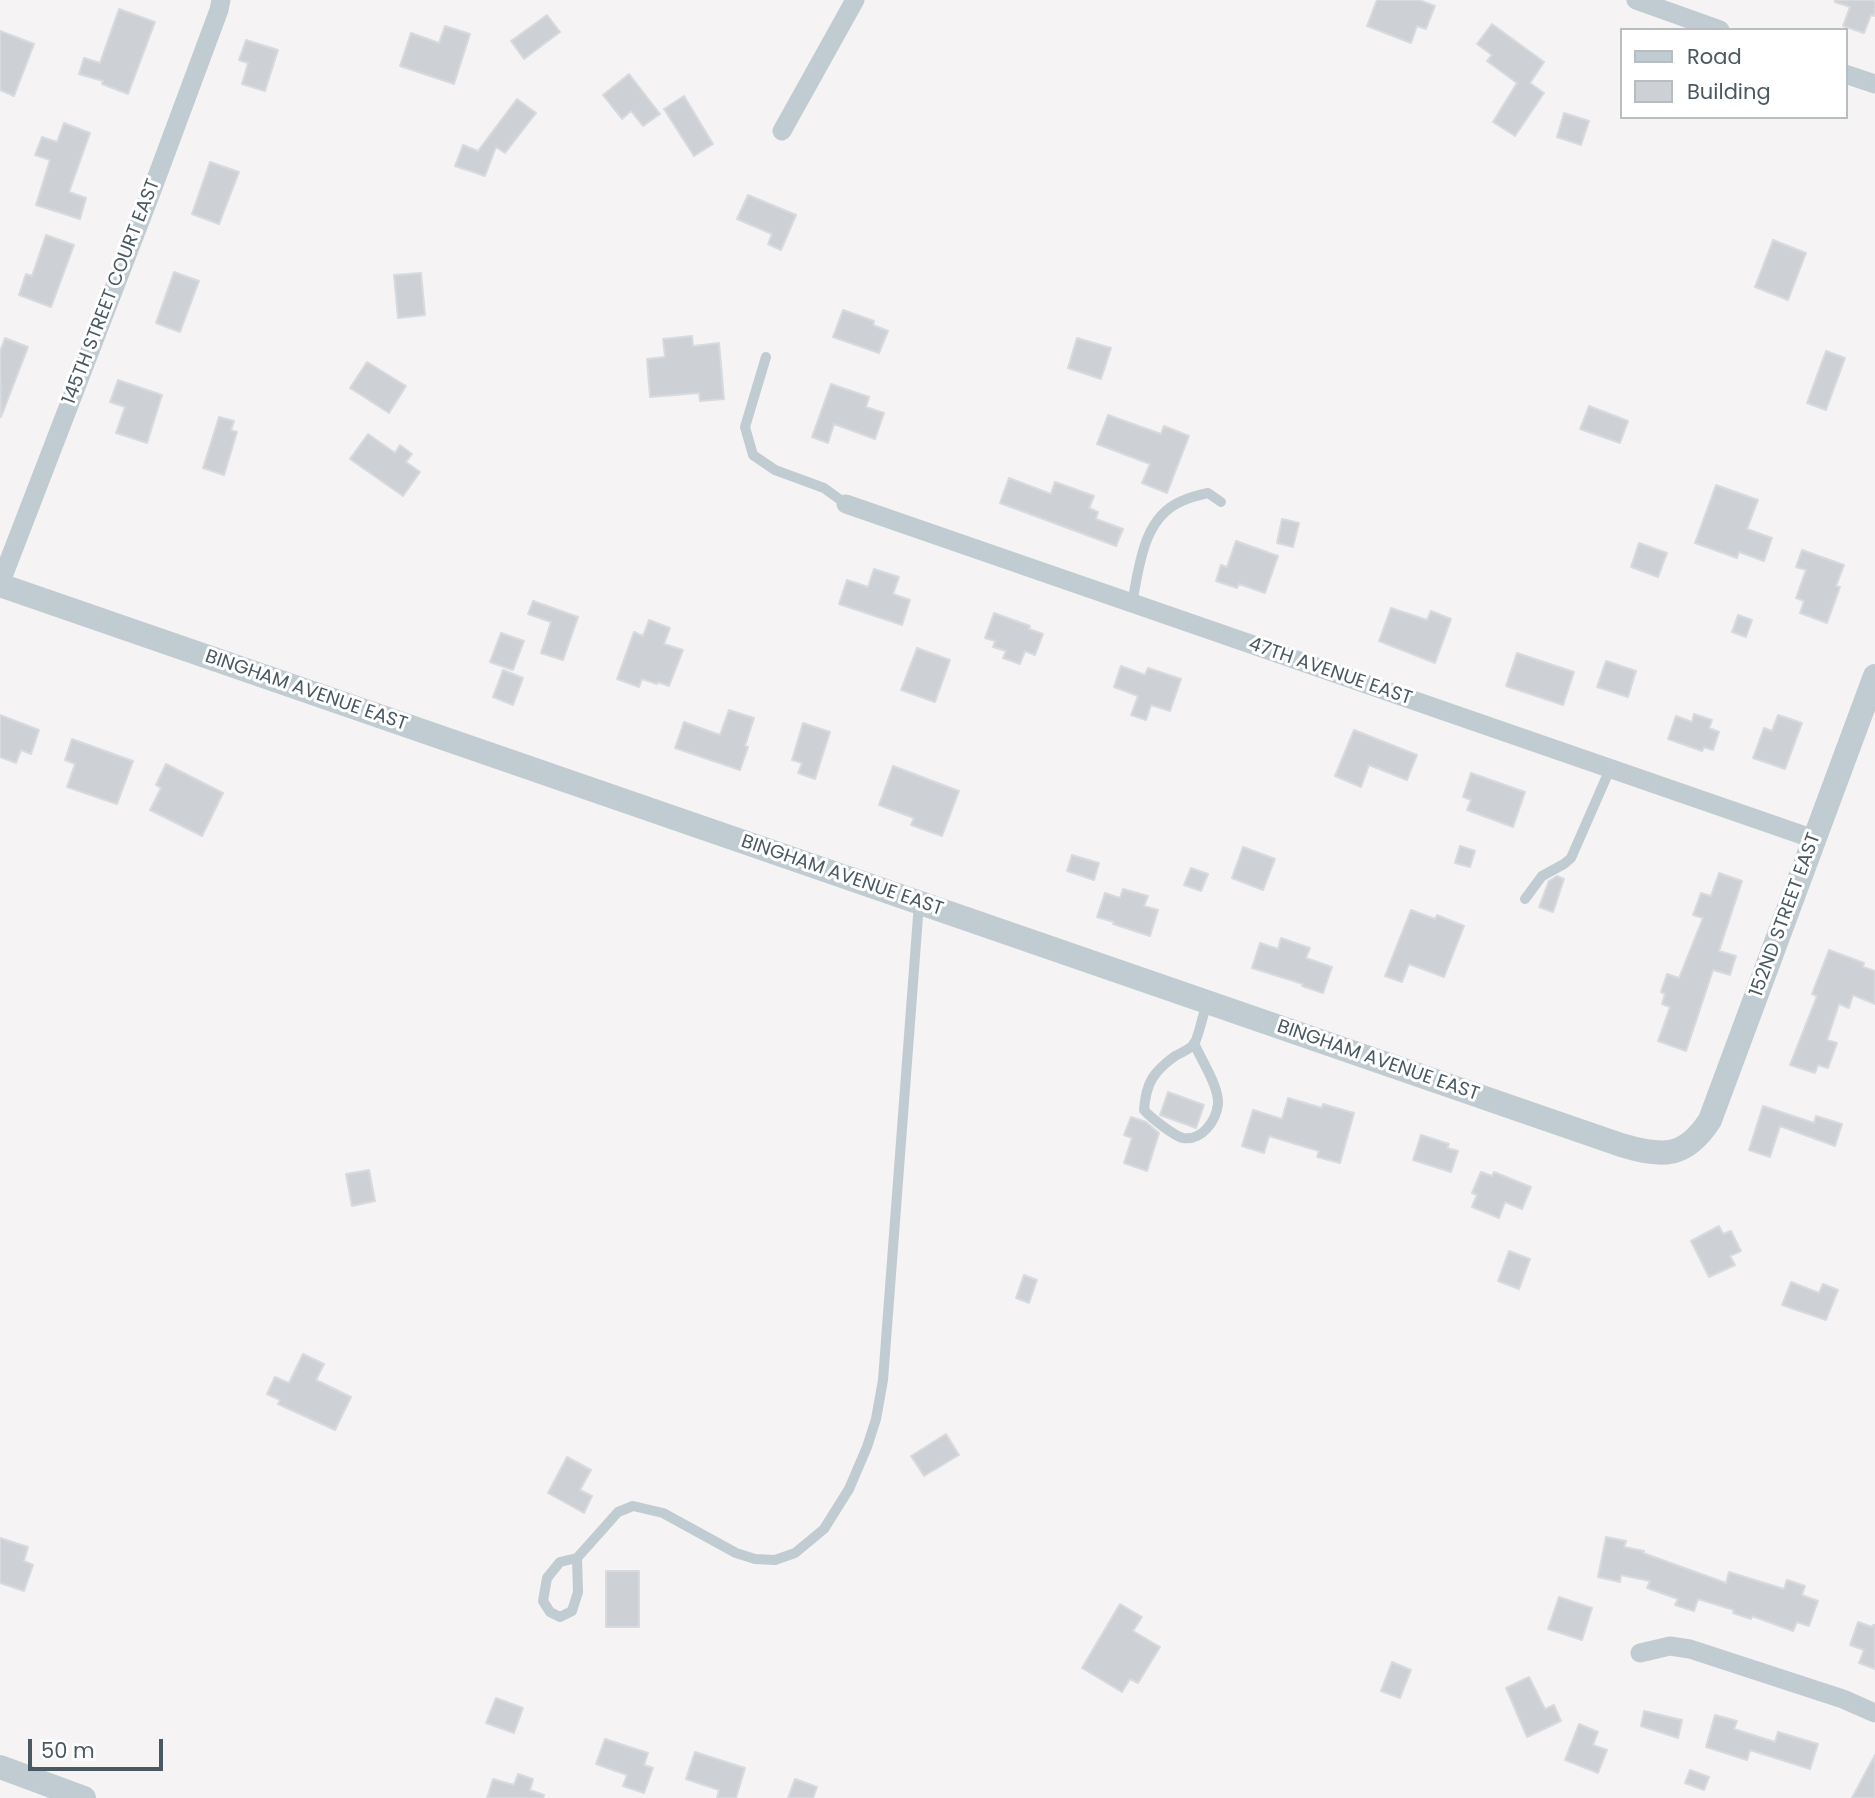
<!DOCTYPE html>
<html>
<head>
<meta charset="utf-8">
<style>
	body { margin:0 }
	#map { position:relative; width:1875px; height:1798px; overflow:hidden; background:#f5f3f3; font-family:Poppins,sans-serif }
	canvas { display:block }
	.legend { position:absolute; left:1620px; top:28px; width:228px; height:91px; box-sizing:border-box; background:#fff; border:2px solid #b7bdc0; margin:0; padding:9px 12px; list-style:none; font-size:21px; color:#4a5961 }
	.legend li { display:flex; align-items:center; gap:14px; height:35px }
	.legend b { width:35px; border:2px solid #b7bdc0 }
	.scale { position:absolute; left:28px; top:1739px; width:135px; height:32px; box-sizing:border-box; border:4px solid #4a5961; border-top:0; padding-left:9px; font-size:21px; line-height:24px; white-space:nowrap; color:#4a5961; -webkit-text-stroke:5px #fff; paint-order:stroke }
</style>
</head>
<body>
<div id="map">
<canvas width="1875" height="1798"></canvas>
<ul class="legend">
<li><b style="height:9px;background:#c1ccd2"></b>Road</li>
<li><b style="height:19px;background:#cdd1d5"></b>Building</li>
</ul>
<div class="scale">50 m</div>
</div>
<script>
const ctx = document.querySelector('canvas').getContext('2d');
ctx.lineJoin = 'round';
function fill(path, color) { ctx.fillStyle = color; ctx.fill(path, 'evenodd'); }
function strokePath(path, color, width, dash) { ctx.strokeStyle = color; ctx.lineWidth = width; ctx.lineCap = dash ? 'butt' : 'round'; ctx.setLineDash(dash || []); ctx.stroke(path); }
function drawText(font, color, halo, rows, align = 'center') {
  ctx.font = font + ' Poppins,sans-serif'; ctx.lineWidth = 6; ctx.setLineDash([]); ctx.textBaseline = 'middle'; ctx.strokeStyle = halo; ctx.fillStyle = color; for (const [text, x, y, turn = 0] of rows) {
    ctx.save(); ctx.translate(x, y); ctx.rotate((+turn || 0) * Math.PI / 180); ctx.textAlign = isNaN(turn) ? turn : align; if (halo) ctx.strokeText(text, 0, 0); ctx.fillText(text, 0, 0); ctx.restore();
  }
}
const building = new Path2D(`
	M1377 0H1419L1435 6 1426 29 1417 26 1411 43 1367 26Z
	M1835 0H1875V16L1871 15 1864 33 1843 26 1850 7 1835 2Z
	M119 9 155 22 128 94 102 84 103 81 79 74 84 58 100 63Z
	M547 15 560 32 524 59 511 41Z
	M1492 24 1544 62 1530 83 1544 93 1515 136 1493 122 1517 83 1487 61 1492 55 1477 44Z
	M445 26 470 34 454 84 400 66 411 33 439 43Z
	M0 31 34 44 14 96 0 90Z
	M246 40 278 50 265 91 242 84 248 63 239 60Z
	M629 74 660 114 643 126 631 111 622 119 603 95Z
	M684 96 713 144 694 156 664 109Z
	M517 99 536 113 505 153 496 147 485 176 455 166 463 145 478 151Z
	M1564 113 1589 121 1581 145 1557 137Z
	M64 123 90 133 69 192 86 198 80 219 36 205 50 160 35 155 42 137 57 142Z
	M210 162 239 172 219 224 192 214Z
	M748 195 796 215 781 250 768 244 772 234 737 219Z
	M46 235 74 245 51 307 19 295 26 274 32 276Z
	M1773 240 1806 253 1788 300 1755 287Z
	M174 272 199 281 180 332 156 323Z
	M421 273 425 315 398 318 394 275Z
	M843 310 874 321 873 325 888 331 879 353 833 337Z
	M692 336 693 346 719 343 724 399 700 401 699 393 650 397 647 359 665 357 663 339Z
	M5 338 28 347 1 417 0 352Z
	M1077 338 1111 348 1101 379 1068 368Z
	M1826 351 1845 358 1826 410 1807 403Z
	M367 362 406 386 389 413 350 388Z
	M118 380 162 395 147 443 116 433 125 407 110 402Z
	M831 384 869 397 866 407 884 413 875 439 834 424 828 443 812 437Z
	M1589 406 1628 421 1620 443 1580 429Z
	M1108 415 1161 434 1164 426 1189 436 1167 493 1142 483 1150 464 1097 444Z
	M219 417 234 421 231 430 237 432 224 475 203 468Z
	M368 434 395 453 400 445 412 454 406 462 420 472 403 496 350 459Z
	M1009 478 1051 494 1055 482 1094 496 1089 508 1098 512 1096 519 1123 529 1116 546 1000 503Z
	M1716 485 1758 500 1747 529 1772 538 1764 561 1739 552 1737 558 1695 543Z
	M1282 519 1299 523 1293 547 1277 543Z
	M1236 541 1278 556 1265 593 1239 584 1237 588 1216 581 1221 565 1227 567Z
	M1639 543 1667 553 1658 577 1631 567Z
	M1802 550 1844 565 1836 586 1840 587 1827 623 1800 613 1804 601 1796 598 1806 570 1796 567Z
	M874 569 899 577 893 594 910 600 902 625 839 604 847 580 868 587Z
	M533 601 578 617 563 660 541 653 551 622 528 614Z
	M1391 608 1427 620 1431 611 1451 619 1435 663 1379 641Z
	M994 613 1030 626 1029 629 1043 634 1035 655 1025 651 1020 664 1003 658 1006 651 993 647 995 641 985 638Z
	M1738 615 1752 620 1746 637 1732 632Z
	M649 620 670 628 664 644 683 650 669 686 658 682 657 684 642 679 639 687 617 679 634 632 643 636Z
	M501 633 524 641 513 670 490 662Z
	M917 648 950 660 935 702 901 690Z
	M1517 653 1574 672 1563 705 1506 686Z
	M1606 661 1636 671 1628 697 1597 687Z
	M1121 666 1145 675 1148 668 1181 679 1170 711 1151 705 1146 720 1131 715 1138 696 1114 687Z
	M503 670 523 678 513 705 493 697Z
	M729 710 754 718 745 746 748 747 740 770 675 748 684 722 720 735Z
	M1694 714 1712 720 1709 728 1719 732 1713 750 1704 747 1702 751 1668 739 1676 716 1692 722Z
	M0 715 39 730 31 754 21 750 16 763 0 757Z
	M1778 715 1802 723 1785 769 1753 758 1764 728 1772 731Z
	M803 723 830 732 815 779 798 773 802 763 792 760Z
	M1354 730 1417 755 1407 780 1369 765 1361 787 1335 776Z
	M72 739 133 761 117 804 67 787 75 764 65 760Z
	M166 764 223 793 202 836 150 810 161 788 156 785Z
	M893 766 959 791 942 836 911 825 914 818 879 805Z
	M1471 773 1525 792 1513 827 1467 810 1471 800 1463 797Z
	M1460 846 1475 851 1470 867 1455 863Z
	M1243 847 1275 859 1263 890 1232 878Z
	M1072 855 1099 863 1094 880 1067 871Z
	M1191 868 1208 874 1201 891 1184 885Z
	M1719 873 1742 881 1719 951 1736 956 1730 975 1713 970 1686 1051 1658 1041 1670 1007 1662 1004 1665 994 1661 992 1667 974 1679 978 1703 918 1693 915 1701 893 1711 896Z
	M1557 876 1564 879 1553 912 1539 907 1549 881Z
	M1123 889 1148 896 1144 906 1158 910 1150 936 1113 924 1114 922 1097 917 1105 893 1120 898Z
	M1411 910 1435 919 1437 915 1464 926 1444 977 1409 964 1402 982 1385 976Z
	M1281 938 1310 948 1306 958 1332 967 1323 993 1302 986 1303 984 1252 968 1260 943 1278 949Z
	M1829 950 1864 963 1863 967 1875 971V1004L1853 995 1849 1008 1839 1004 1827 1040 1837 1043 1828 1068 1818 1065 1815 1073 1790 1065 1817 996 1812 994Z
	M1168 1092 1204 1105 1196 1128 1160 1115Z
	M1288 1098 1322 1108 1323 1104 1354 1113 1340 1163 1317 1157 1319 1151 1269 1136 1264 1153 1242 1146 1253 1110 1282 1119Z
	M1763 1106 1814 1123 1816 1116 1842 1124 1835 1146 1780 1126 1770 1157 1749 1150Z
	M1131 1117 1146 1122 1159 1133 1147 1171 1124 1163 1132 1138 1124 1135Z
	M1421 1135 1449 1144 1447 1148 1458 1151 1451 1172 1413 1160Z
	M369 1170 375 1201 352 1206 346 1174Z
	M1481 1172 1492 1176 1494 1172 1531 1187 1522 1209 1505 1202 1499 1218 1472 1207 1477 1195 1472 1193Z
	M1719 1226 1723 1234 1731 1231 1741 1251 1730 1256 1735 1265 1709 1277 1691 1241Z
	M1509 1251 1530 1259 1519 1289 1498 1281Z
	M1024 1275 1037 1280 1029 1303 1016 1298Z
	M1791 1282 1819 1293 1823 1284 1838 1290 1826 1320 1782 1305Z
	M303 1354 324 1364 316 1380 351 1397 335 1430 278 1404 280 1400 267 1394 275 1377 289 1383Z
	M946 1434 959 1455 924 1476 911 1456Z
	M567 1457 591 1470 580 1490 592 1496 584 1513 548 1493Z
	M1606 1537 1626 1541 1624 1547 1644 1551 1643 1553 1726 1583 1729 1572 1784 1589 1787 1580 1805 1586 1802 1595 1818 1601 1809 1626 1797 1622 1793 1631 1752 1616 1751 1619 1733 1613 1734 1610 1698 1599 1694 1611 1675 1605 1678 1599 1647 1588 1650 1581 1621 1575 1620 1582 1598 1577Z
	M0 1538 28 1547 24 1561 33 1565 24 1591 0 1583Z
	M606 1571H639V1627H606Z
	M1559 1597 1592 1608 1582 1640 1548 1629Z
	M1120 1604 1142 1617 1133 1631 1160 1647 1138 1683 1130 1679 1122 1692 1082 1668Z
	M1858 1622 1872 1627 1873 1625H1875V1669L1859 1663 1864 1650 1850 1645Z
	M1392 1662 1411 1670 1400 1698 1381 1691Z
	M1529 1677 1545 1709 1554 1705 1561 1721 1527 1737 1506 1688Z
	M496 1698 523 1708 514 1733 486 1723Z
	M1644 1711 1682 1720 1678 1738 1641 1726Z
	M1715 1715 1737 1721 1734 1729 1775 1742 1778 1732 1818 1744 1810 1769 1750 1750 1747 1760 1706 1747Z
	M1579 1724 1598 1732 1593 1745 1607 1750 1598 1773 1565 1760Z
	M605 1739 648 1753 644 1765 653 1768 644 1793 623 1786 627 1775 596 1764Z
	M695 1752 745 1768 736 1798H717L719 1790 686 1779Z
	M1875 1755V1798H1852Z
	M1690 1770 1709 1777 1704 1790 1685 1783Z
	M518 1774 533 1779 530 1790 544 1795 543 1798H487L493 1779 514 1785Z
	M795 1779 817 1787 813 1798H788Z`);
fill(building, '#cdd1d5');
strokePath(building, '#d7dade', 2);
strokePath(new Path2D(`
	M766 357 745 427 753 455 775 470 824 488 846 504
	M1132 604C1139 567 1143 517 1182 501 1190 497 1199 495 1208 493L1221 502
	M1525 899 1542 876 1564 864 1571 858 1610 769
	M1194 1043C1201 1060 1219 1086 1218 1104 1216 1121 1202 1141 1183 1138 1174 1136 1150 1117 1144 1110 1146 1083 1153 1072 1175 1056 1181 1053 1190 1049 1194 1044 1198 1039 1204 1011 1207 1002
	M577 1558 578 1592 572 1611 560 1617 550 1612 543 1601 547 1578 560 1562 577 1558 618 1512 633 1506 663 1513 736 1553 755 1559 775 1560 795 1553 824 1529 849 1489 867 1447 876 1419 883 1380 919 903`), '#c1ccd2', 10);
strokePath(new Path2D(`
	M1636 0 1720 30
	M1845 74 1875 84
	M782 131 855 0
	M846 504 1814 839
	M0 584 152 190 219 10 221 0
	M1640 1653 1670 1646 1690 1649 1843 1699 1875 1713`), '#c1ccd2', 19);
strokePath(new Path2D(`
	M0 585 1621 1145C1662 1157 1685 1159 1710 1120L1875 676
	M0 1767 84 1798`), '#c1ccd2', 24);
drawText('19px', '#4a5961', '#fff', [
	["145TH STREET COURT EAST",112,292,-69],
	["47TH AVENUE EAST",1330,672,19],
	["BINGHAM AVENUE EAST",306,691,19],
	["BINGHAM AVENUE EAST",842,876,19],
	["152ND STREET EAST",1786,915,-70],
	["BINGHAM AVENUE EAST",1378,1061,19]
]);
</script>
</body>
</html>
